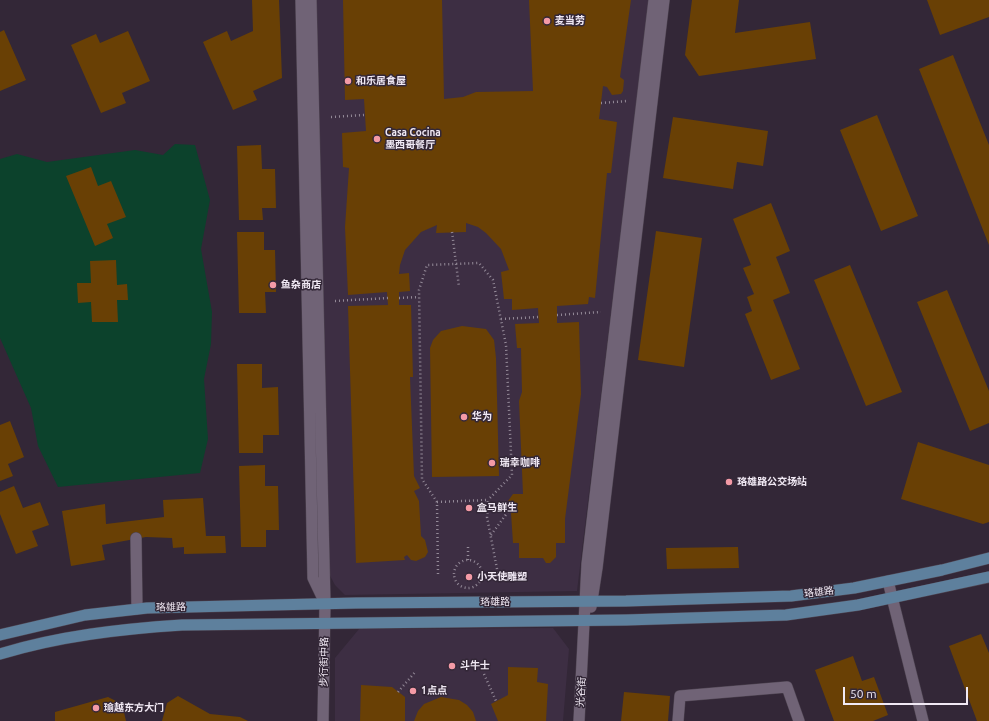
<!DOCTYPE html>
<html>
<head>
<meta charset="utf-8">
<style>
	body { margin:0 }
	#map { position:relative; width:989px; height:721px; overflow:hidden; background:#332737; font-family:Ubuntu,sans-serif }
	canvas { display:block }
	.scale { position:absolute; left:843px; top:687px; width:125px; height:18px; box-sizing:border-box; border:2px solid #f1e9f4; border-top:0; padding-left:5px; font-size:12px; line-height:14px; white-space:nowrap; color:#f1e9f4; -webkit-text-stroke:3px #332737; paint-order:stroke }
</style>
</head>
<body>
<div id="map">
<canvas width="989" height="721"></canvas>
<div class="scale">50 m</div>
</div>
<script>
const ctx = document.querySelector('canvas').getContext('2d');
ctx.lineJoin = 'round';
function fill(path, color) { ctx.fillStyle = color; ctx.fill(path, 'evenodd'); }
function strokePath(path, color, width, dash) { ctx.strokeStyle = color; ctx.lineWidth = width; ctx.lineCap = dash ? 'butt' : 'round'; ctx.setLineDash(dash || []); ctx.stroke(path); }
function drawText(font, color, halo, rows, align = 'center') {
  ctx.font = font + ' Ubuntu,"Noto Sans SC",sans-serif'; ctx.lineWidth = 3; ctx.setLineDash([]); ctx.textBaseline = 'middle'; ctx.strokeStyle = halo; ctx.fillStyle = color; for (const [text, x, y, turn = 0] of rows) {
    ctx.save(); ctx.translate(x, y); ctx.rotate((+turn || 0) * Math.PI / 180); ctx.textAlign = isNaN(turn) ? turn : align; if (halo) ctx.strokeText(text, 0, 0); ctx.fillText(text, 0, 0); ctx.restore();
  }
}
fill(new Path2D(`
	M316 0H649L577 591 345 595 335 585 327 570Z
	M553 628 569 649 563 721H335V658L359 629Z`), '#3d2e43');
fill(new Path2D(`
	M175 144 195 145 210 200 201 249 212 312 211 344 204 379 208 439 200 473 58 487 38 446 31 408 0 338V159L17 154 47 162 135 150 163 155Z`), '#0c422c');
fill(new Path2D(`
	M252 0H279L282 78 253 91 257 100 233 110 203 42 227 31 231 41 253 31Z
	M343 0H442L444 99 463 97 476 92 533 91 529 0H631L620 77 624 80 623 91 621 94 612 95 607 87 603 86 599 119 617 122 611 173H607L595 298 589 297 588 304 557 306V323L579 322 581 394 565 519V543H556V557L550 563H546L543 558H519V543H513L511 513H517L516 507 508 501 513 494H523L519 401 522 392 521 348H517L515 324 539 323 538 308 512 310V299H504L501 272 509 270 501 249 486 233 478 227 466 223V232L436 233 437 225 421 232 405 250 400 265 399 274 409 273 410 291 399 292V305H411L413 377H410L414 476 420 488 414 491 419 501 421 536 425 540 428 552 425 557 416 561 411 560 407 555 404 557 405 560 356 563 348 306 388 305 387 292 348 295 345 227 349 168 343 167 342 133 366 131 364 99 345 100Z
	M692 0H739L735 33 810 22 816 59 699 76 685 55Z
	M927 0H989V17L940 35Z
	M4 30 26 80 0 91V32Z
	M128 31 150 81 122 93 126 103 101 113 71 45 96 34 100 43Z
	M953 55 989 145V245L919 69Z
	M877 115 918 216 881 231 840 130Z
	M673 117 768 131 763 166 737 162 733 189 663 178Z
	M261 145 262 169H275L276 208H262L263 220H239L237 146Z
	M91 167 98 186 111 181 126 217 107 224 113 238 95 246 66 176Z
	M771 203 790 251 776 257 790 293 773 300 800 369 771 380 745 314 752 311 747 297 754 294 743 268 751 265 733 219Z
	M656 231 702 238 684 367 638 360Z
	M237 232H264V250H275L276 292H265L266 313H239Z
	M116 260 117 285 127 284 128 300H117L118 322H92L91 302 78 303 77 283H91L90 261Z
	M850 265 902 392 866 406 814 280Z
	M947 290 989 391V423L970 431 917 302Z
	M462 326 486 329 494 340 496 358 499 476 432 477 430 348 433 340 441 331Z
	M237 364H262V388L278 387 279 435H263V453H239Z
	M10 421 24 457 8 464 13 476 0 481V425Z
	M918 442 989 465V522L983 524 901 499Z
	M265 465V486H278L279 530H266V547H241L239 466Z
	M14 486 23 508 40 502 49 525 32 531 38 546 16 554 0 514V492Z
	M203 498 206 536H225L226 553 184 554V547L173 548 172 538 146 537 102 545 105 560 71 566 62 511 105 504 106 524 164 517 163 500Z
	M738 547 739 568 667 569 666 548Z
	M981 634 989 653V721H977L949 646Z
	M853 656 862 681 874 677 888 715 873 721H834L815 670Z
	M508 667 538 668 537 682 548 684 546 721H498L491 704 508 695Z
	M361 685 392 687 405 697V721H360Z
	M624 692 670 696 668 721H621Z
	M178 696 210 714 240 717 248 721H162L167 703Z
	M108 697 122 704 126 721H55V712Z
	M441 697 459 700 467 705 473 712 476 721H414L418 711 424 704Z`), '#694005');
const minor = new Path2D(`
	M301 0 313 578 323 599
	M311 0 325 603 323 721
	M136 538 137 609
	M888 581 923 721
	M678 721 680 696 787 687 799 721`);
const tertiary = new Path2D(`
	M591 607 597 568 664 0
	M579 721 587 564 654 0`);
const secondary = new Path2D(`
	M0 635 85 615 147 608 356 603 626 601 791 596 854 588 942 570 989 558
	M0 654C59 636 120 629 182 625L626 620 786 615 858 605 989 577`);
strokePath(minor, '#4e4451', 12);
strokePath(tertiary, '#4e4451', 12);
strokePath(secondary, '#4e4451', 12);
strokePath(new Path2D(`
	M601 103 627 101
	M331 117 365 115
	M452 232 459 287
	M399 298 419 297
	M335 301 388 298
	M557 315 601 312
	M501 319 539 317
	M437 502 422 479 419 290 427 265 479 263 493 280 506 345 512 475 488 500
	M491 535 513 505
	M468 560V546
	M454 574a14 14 0 1 1 28 0a14 14 0 1 1-28 0Z
	M438 574 437 502 488 500 487 517 498 574
	M484 674 496 701
	M398 692 416 671`), '#948a98', 2.5, [1, 3]);
strokePath(minor, '#706376', 11);
strokePath(tertiary, '#706376', 11);
strokePath(secondary, '#5e809d', 11);
for (const [x, y, r, color] of [
	[547,21,4,"#f49aa6"],
	[348,81,4,"#f49aa6"],
	[377,139,4,"#f49aa6"],
	[273,285,4,"#f49aa6"],
	[464,417,4,"#f49aa6"],
	[492,463,4,"#f49aa6"],
	[729,482,4,"#f49aa6"],
	[469,508,4,"#f49aa6"],
	[469,577,4,"#f49aa6"],
	[452,666,4,"#f49aa6"],
	[413,691,4,"#f49aa6"],
	[96,708,4,"#f49aa6"]
]) { const dot = new Path2D(); dot.arc(x, y, r, 0, 2 * Math.PI); ctx.fillStyle = color; ctx.fill(dot); strokePath(dot, '#332737', 1.5); }
drawText('bold 10px', '#f1e9f4', '#332737', [
	["麦当劳",555,21],
	["和乐居食屋",356,81],
	["Casa Cocina",385,133],
	["墨西哥餐厅",385,145],
	["鱼杂商店",281,285],
	["华为",472,417],
	["瑞幸咖啡",500,463],
	["珞雄路公交场站",737,482],
	["盒马鲜生",477,508],
	["小天使雕塑",477,577],
	["斗牛士",460,666],
	["1点点",421,691],
	["瑜越东方大门",104,708]
], 'left');
drawText('10px', '#f1e9f4', '#332737', [
	["珞雄路",819,592,-7],
	["珞雄路",495,602],
	["珞雄路",171,607,-1],
	["步行街中路",324,662,-89],
	["光谷街",581,692,-86]
]);
</script>
</body>
</html>
